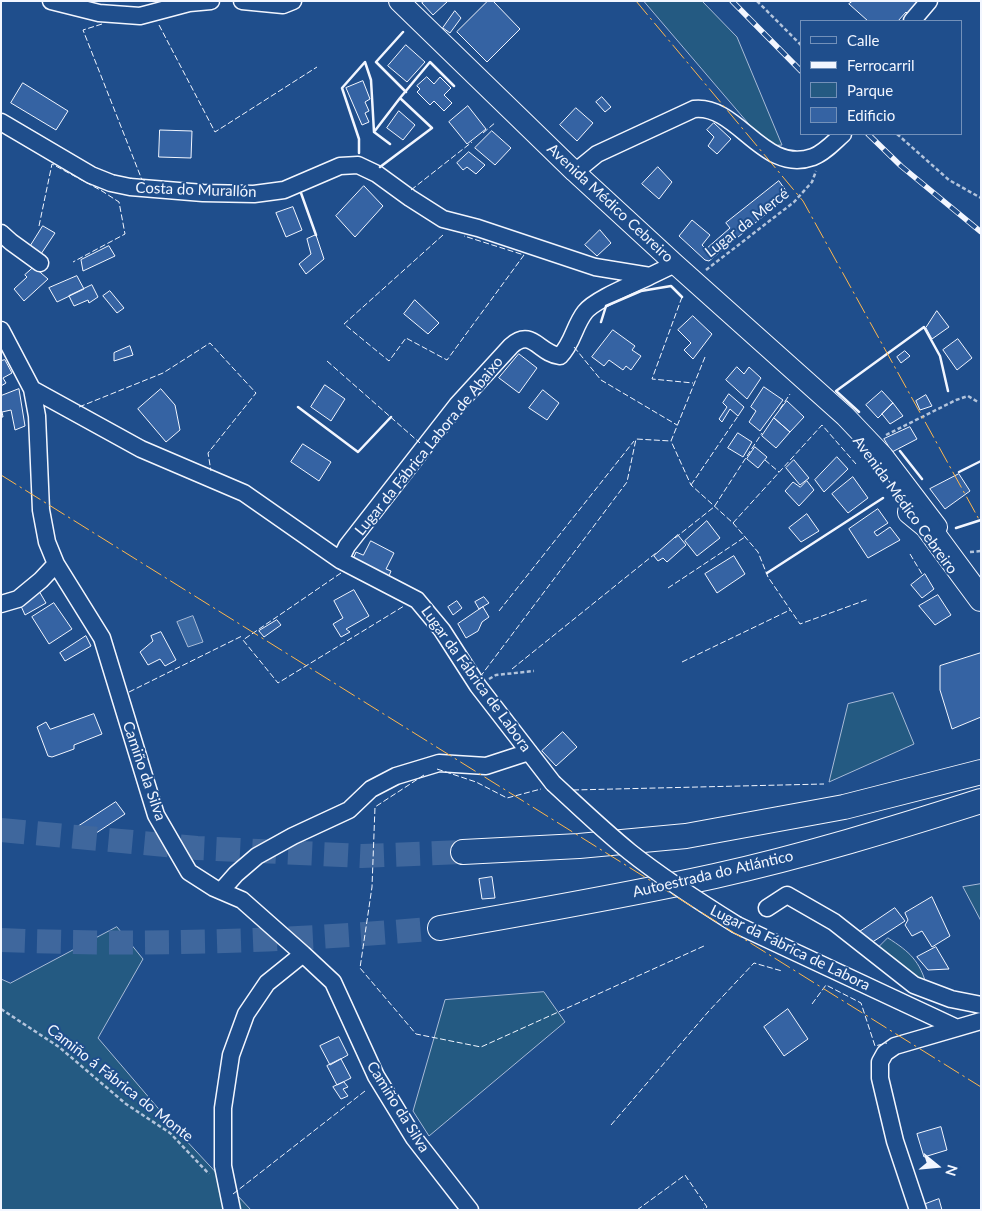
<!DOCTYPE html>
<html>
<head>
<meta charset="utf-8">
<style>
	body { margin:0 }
	#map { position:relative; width:982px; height:1211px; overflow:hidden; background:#1f4e8c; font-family:Lato,sans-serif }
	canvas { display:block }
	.frame { position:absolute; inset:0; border:2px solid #f2f6ff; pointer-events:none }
	.legend { position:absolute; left:800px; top:20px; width:162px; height:115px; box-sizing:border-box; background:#1f4e8c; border:1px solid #7391ba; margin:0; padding:6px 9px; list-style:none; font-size:15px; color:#f2f6ff }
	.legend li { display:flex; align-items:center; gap:10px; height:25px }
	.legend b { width:25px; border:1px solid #7391ba }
	.north { position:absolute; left:912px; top:1141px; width:50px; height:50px; -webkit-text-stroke:4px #1f4e8c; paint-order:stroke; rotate:107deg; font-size:14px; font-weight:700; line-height:20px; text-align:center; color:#f2f6ff }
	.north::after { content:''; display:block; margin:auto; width:18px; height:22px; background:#f2f6ff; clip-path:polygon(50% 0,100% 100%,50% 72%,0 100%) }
</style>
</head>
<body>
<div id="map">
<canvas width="982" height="1211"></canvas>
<div class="frame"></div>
<ul class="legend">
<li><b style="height:6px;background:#1f4e8c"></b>Calle</li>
<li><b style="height:6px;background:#f2f6ff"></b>Ferrocarril</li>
<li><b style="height:14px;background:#245a82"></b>Parque</li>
<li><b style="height:14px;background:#3563a3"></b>Edificio</li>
</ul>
<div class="north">N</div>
</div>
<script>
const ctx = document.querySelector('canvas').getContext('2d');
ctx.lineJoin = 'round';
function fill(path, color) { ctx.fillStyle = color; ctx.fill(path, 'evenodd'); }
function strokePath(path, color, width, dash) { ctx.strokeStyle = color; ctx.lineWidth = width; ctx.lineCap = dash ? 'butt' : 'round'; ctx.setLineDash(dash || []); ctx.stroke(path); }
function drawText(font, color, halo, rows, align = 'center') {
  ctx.font = font + ' Lato,sans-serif'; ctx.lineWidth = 4; ctx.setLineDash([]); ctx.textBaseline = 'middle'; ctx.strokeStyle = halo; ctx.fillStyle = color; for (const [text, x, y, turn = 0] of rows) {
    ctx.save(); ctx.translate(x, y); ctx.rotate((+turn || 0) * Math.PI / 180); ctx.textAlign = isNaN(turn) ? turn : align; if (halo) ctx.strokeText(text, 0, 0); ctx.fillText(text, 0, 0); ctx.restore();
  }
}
const green = new Path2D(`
	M644 1H702L737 37 782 145 768 146Z
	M893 693 914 744 829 782 848 704Z
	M981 884V921L963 887Z
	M117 927 143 959 98 1038 181 1135 251 1210H1V979L10 983Z
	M888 938C910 952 920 961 927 987L878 948Z
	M544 992 565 1022 429 1136 413 1111 445 1000Z`);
fill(green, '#245a82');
strokePath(green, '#a8bbd7', 1);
const water = new Path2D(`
	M193 616 203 642 188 647 177 622Z`);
fill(water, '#3b69a3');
strokePath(water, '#a8bbd7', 1);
const building = new Path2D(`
	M425 1H448L433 15 422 3Z
	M488 1H493L520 29 487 62 457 32Z
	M853 1H921L909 15 906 12 898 21H868L849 4Z
	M455 11 461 18 450 33 443 28Z
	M406 45 425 62 407 82 388 66Z
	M427 77 434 84 440 77 451 88 444 95 452 103 444 111 434 101 430 105 417 92 420 89 417 86Z
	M363 81 370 99 365 102 369 111 365 113 369 122 362 125 346 88Z
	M23 83 68 111 56 130 11 103Z
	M602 97 611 107 605 112 596 102Z
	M468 106 486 129 467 144 449 122Z
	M576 108 593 123 577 141 560 125Z
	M399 111 415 125 403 140 387 128Z
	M714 123 731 139 717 154 708 146 714 137 707 130Z
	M160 130 192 131 191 158 159 157Z
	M492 131 511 148 495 165 475 148Z
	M469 152 485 165 476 174 467 167 463 170 457 163Z
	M658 167 672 182 659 199 642 184Z
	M779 181 789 195 709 261 705 260 679 236 692 220 710 235 702 245 706 249 730 228 726 223Z
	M364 186 383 206 355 237 336 216Z
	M293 207 302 230 286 237 276 213Z
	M43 226 55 233 39 257 28 250Z
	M600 230 611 243 597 256 585 245Z
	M316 235 324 259 306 274 299 264 311 254 307 239Z
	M109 246 115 256 83 271 81 260Z
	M34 267 48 279 24 301 14 289 27 277 25 275Z
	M77 276 84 289 57 302 49 288Z
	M92 285 98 297 89 303 88 300 74 306 69 296Z
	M110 291 124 308 117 313 103 296Z
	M415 300 439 323 428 334 404 314Z
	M937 311 949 327 932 339 926 328Z
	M693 316 712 334 693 359 684 350 691 343 678 330Z
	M613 330 635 346 632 350 641 356 631 370 626 366 623 370 609 360 604 366 592 357Z
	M958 339 972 358 957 370 943 350Z
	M130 346 133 355 114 361V353Z
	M905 351 910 356 901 363 897 357Z
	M519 354 537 368 519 393 499 378Z
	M5 360 12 373 3 378 6 383 1 386V361Z
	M737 367 744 374 749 367 761 378 747 399 726 380Z
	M325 385 345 399 331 421 311 407Z
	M764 387 783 400 760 431 749 422 756 411 751 407Z
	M19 389 25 426 15 430 11 410 2 412 3 417H1V396Z
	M161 389 175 405 180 430 166 442 138 409Z
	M543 390 559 403 547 420 529 408Z
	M882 391 893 403 878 418 866 405Z
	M729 394 744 407 738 416 730 409 722 422 719 419 727 407 723 403Z
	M926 395 932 406 920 410 916 401Z
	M787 401 804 417 790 432 774 418Z
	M893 403 903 416 890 424 882 414Z
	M774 418 790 432 776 448 762 436Z
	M910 427 917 439 892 452 884 439Z
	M738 433 752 442 743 457 728 448Z
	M303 444 331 462 319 481 291 462Z
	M755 447 767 457 758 468 747 459Z
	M837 457 848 469 824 492 815 480Z
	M794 460 809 478 800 485 786 468Z
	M959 474 970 491 945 509 930 489Z
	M853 477 868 498 848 513 832 494Z
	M807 481 814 490 799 506 785 491 793 482 800 487Z
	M878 509 888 523 874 532 877 536 890 527 900 540 868 558 849 529Z
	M807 514 819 531 801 542 789 528Z
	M707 521 720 538 697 556 685 541Z
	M678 535 686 545 667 562 663 558 658 561 654 556Z
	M371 541 394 553 386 569 391 571 389 576 353 559 356 552 363 555Z
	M734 556 745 574 717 593 705 574Z
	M925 574 934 589 922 598 911 585Z
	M354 590 369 616 346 629 350 632 341 637 333 624 343 618 334 601Z
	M39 591 46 603 25 615 21 606Z
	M938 595 951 615 935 625 919 606Z
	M484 597 489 603 479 609 475 602Z
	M457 601 462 608 453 615 448 607Z
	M54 603 72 629 49 644 32 617Z
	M483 607 489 617 482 622 478 631 466 638 458 624Z
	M277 620 281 625 264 637 259 631Z
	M161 632 176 660 165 666 160 659 148 665 140 652 153 641 151 636Z
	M86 636 91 646 65 661 60 653Z
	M981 653V717L952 729 940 690V666Z
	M94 714 102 734 74 745V749L52 757 48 756 37 727 46 722 50 729Z
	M563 732 577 747 556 766 542 751Z
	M116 802 125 814 87 839 79 826Z
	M492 877 495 898 482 899 479 879Z
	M932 897 950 936 932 947 922 931 912 936 905 925 908 920 905 913Z
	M895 908 905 921 871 943 858 933Z
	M936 947 949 969 928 970 917 957Z
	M788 1009 808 1039 784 1056 764 1027Z
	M339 1037 348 1055 330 1065 320 1046Z
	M341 1059 351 1078 337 1085 327 1066Z
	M344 1082 348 1087 343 1089 348 1096 341 1099 333 1087Z
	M941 1127 947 1150 924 1157 917 1134Z
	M939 1199 942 1210H924L923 1205Z`);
fill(building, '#3563a3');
strokePath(building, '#f2f6ff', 1);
strokePath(new Path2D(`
	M1 830 197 848 362 856 463 852
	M1 940C148 946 294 941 440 928`), '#3f679d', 24, [24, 12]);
const minor = new Path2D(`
	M51 1 99 13 140 16 189 3 211 1
	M242 1 283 5 293 1
	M912 21 929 1
	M1 122 91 175 111 183 130 187 203 193 254 194 284 190 340 166 358 165 377 174 410 198 443 219 478 228 595 267 650 276 675 264
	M575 172 597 154 694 109C738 104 763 175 813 157 824 153 834 142 843 134
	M1 233 11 242 40 263
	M1 330 32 389 37 416 41 510 47 542 56 564 102 638 156 815 189 872 214 888 242 900 303 954 333 982 376 1076 414 1138 470 1210
	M32 389 141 449 244 493 340 560 417 600 442 630 478 686 553 783
	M340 560 347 546 457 405 511 346C532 327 539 354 560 356 573 343 574 326 585 312 595 299 634 284 650 276
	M1 604 18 599 41 580 56 564
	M221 891 236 874 257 856 293 836 349 810 371 789 396 776 439 763 486 766 529 752
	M767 908 787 895 834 922 914 985 951 999 981 1005
	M737 925 955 1027
	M232 1210 223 1166V1108L231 1055 246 1014 267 983 303 954
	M918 1210 895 1141 880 1078V1062L885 1053 895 1046 981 1021`);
const major = new Path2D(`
	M399 1 575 172 675 264 845 416 883 456 937 527`);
const highway = new Path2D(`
	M910 512 927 526 981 599
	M463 852 579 846 686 836 844 807 981 772
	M440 928C532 912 624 896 715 876 805 856 893 829 981 801`);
strokePath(minor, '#f2f6ff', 19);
strokePath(major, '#f2f6ff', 22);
strokePath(highway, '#f2f6ff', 26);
strokePath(new Path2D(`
	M757 1 801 45
	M897 134 949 180 981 198
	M706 270 794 202 812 182 816 171
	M886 435 956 400 968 396 978 402
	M970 552 981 551
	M489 679 496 675 534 671
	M1 1009 59 1047 126 1104 170 1133 209 1174`), '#b3c4dc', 2.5, [4, 2.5]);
strokePath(minor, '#1f4e8c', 16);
strokePath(major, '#1f4e8c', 20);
strokePath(highway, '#1f4e8c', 24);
const rail = new Path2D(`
	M732 1 801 71
	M868 134 901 166 981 232`);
strokePath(rail, '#f2f6ff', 5.5);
strokePath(rail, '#1f4e8c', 4, [11]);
const minorBridge = new Path2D(`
	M553 783C578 806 603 830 630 852 664 879 700 902 737 925`);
strokePath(minorBridge, '#f2f6ff', 19, []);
strokePath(minorBridge, '#1f4e8c', 16);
strokePath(new Path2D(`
	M102 24 83 30 142 180 145 181
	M159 25 215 132 317 67
	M483 133 496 122
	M411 190 472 142
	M39 226 52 164 102 191 119 202 125 234 73 262
	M443 235 344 324 389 361 406 338 447 360 524 255 464 236
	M682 297 652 379 693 383
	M574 347 601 380 677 425
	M705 357 671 441 691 485 733 523 758 552 768 577 800 624 869 599
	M327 361 420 443
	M79 407 163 373 210 343 256 393 208 453 211 471
	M780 409 790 394
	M765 460 779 472
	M691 485 738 416
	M733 523 822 425 856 464
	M675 538 714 507 762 433
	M910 554 922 574
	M341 573 243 640 278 683 404 606
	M668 588 745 537
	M499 611 634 441
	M682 662 790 610
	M512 669 656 553
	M480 677 627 482 636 439 671 441
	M129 692 242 636
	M437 769 476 782 507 798 541 789
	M424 775 375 807 372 887 360 968 416 1034 481 1047 704 946
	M573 790 824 784
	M812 1004 826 985 861 1003 875 1046 887 1043
	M611 1125 708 1012 754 963 782 971
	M233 1194 365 1091
	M637 1210 685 1175 707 1207 702 1210`), '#f2f6ff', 1, [6, 2.5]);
strokePath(new Path2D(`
	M403 32 376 62 406 92
	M400 98 430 62 454 86
	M359 153V139L342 88 365 62 371 80 374 132
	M380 167 432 128 400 98 374 132 390 144
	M301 193 316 235
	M601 322 606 306 641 291 671 286 682 297
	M298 407 358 452 391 417
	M859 412 836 391 924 327 940 356 948 391
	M900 451 922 479
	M959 472 981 461
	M956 528 981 520
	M767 573 883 498`), '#f2f6ff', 2.5);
strokePath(new Path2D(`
	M636 1 803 201 981 523
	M1 475 981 1087`), '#ffb74d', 1, [18, 4, 2.5, 4]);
drawText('15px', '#f2f6ff', '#1f4e8c', [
	["Costa do Murallón",196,190,2],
	["Avenida Médico Cebreiro",610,203,43],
	["Lugar da Mercé",747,223,-38],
	["Lugar da Fábrica Labora de Abaixo",429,446,-51],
	["Avenida Médico Cebreiro",905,505,54],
	["Lugar da Fábrica de Labora",476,679,54],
	["Camiño da Silva",144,771,71],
	["Autoestrada do Atlántico",713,874,-13],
	["Lugar da Fábrica de Labora",790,948,26],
	["Camiño á Fábrica do Monte",120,1083,38],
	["Camiño da Silva",398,1107,58]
]);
</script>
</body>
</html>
